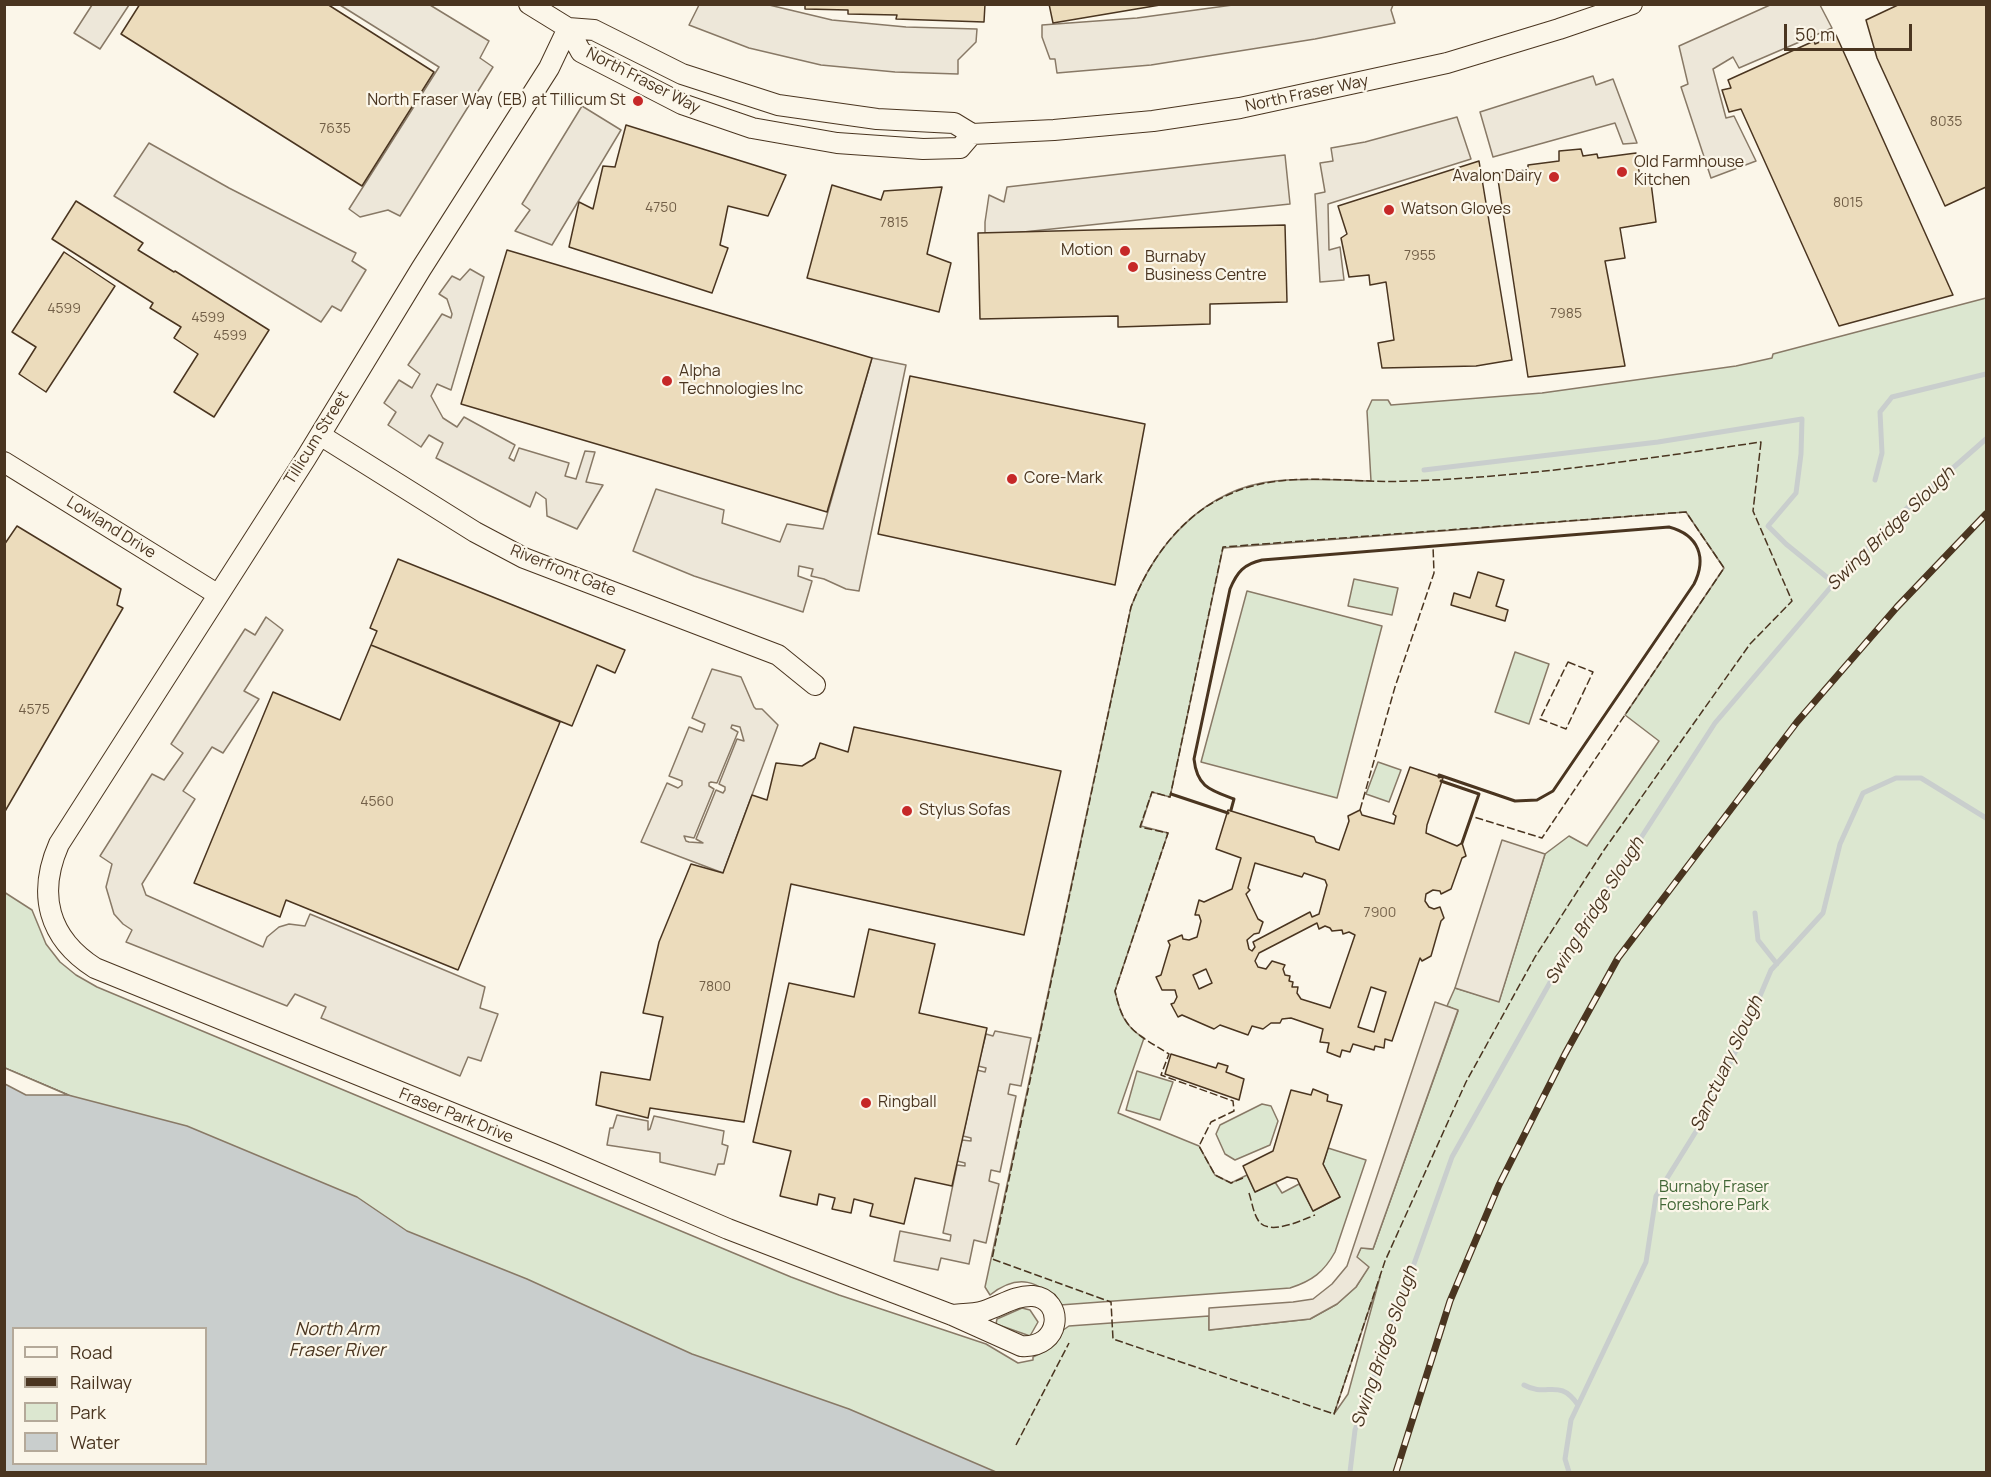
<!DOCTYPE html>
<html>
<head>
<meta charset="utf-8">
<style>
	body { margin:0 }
	#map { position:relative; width:1991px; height:1477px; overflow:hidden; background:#fbf6e9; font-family:Manrope,sans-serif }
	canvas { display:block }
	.frame { position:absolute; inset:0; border:6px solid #4a3520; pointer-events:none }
	.legend { position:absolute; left:12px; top:1327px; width:195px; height:138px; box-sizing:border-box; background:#fbf6e9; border:2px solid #b4a999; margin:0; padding:8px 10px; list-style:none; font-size:18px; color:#4a3520 }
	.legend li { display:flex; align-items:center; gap:12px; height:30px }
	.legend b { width:30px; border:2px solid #b4a999 }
	.scale { position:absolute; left:1784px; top:24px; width:128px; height:27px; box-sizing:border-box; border:3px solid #4a3520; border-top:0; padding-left:8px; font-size:18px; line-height:21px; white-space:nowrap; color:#4a3520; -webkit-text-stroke:4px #fbf6e9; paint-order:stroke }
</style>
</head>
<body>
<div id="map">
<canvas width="1991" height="1477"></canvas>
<div class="frame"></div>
<ul class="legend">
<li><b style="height:8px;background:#fbf6e9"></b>Road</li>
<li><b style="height:8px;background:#4a3520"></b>Railway</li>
<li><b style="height:16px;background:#dce7d0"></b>Park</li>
<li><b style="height:16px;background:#c9cecd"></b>Water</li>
</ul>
<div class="scale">50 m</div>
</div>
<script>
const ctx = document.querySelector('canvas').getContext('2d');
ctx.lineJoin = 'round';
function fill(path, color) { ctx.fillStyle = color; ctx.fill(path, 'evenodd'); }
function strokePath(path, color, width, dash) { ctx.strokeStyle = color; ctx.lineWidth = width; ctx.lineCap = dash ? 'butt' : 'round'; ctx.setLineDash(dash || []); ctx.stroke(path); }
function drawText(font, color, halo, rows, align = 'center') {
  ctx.font = font + ' Manrope,sans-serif'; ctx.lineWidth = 4.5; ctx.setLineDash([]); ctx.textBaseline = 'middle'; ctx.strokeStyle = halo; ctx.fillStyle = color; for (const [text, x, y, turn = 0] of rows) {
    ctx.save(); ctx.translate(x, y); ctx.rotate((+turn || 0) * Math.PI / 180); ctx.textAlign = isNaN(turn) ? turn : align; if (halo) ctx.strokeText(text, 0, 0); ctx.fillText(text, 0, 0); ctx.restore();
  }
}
const green = new Path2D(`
	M1986 298V1472H875L66 1094 5 1068 4 892 32 910 46 944 60 962 76 975 97 987 791 1277 839 1295 986 1344 1018 1363 1033 1360V1357L1045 1351 1059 1333 1069 1326 1209 1316V1330L1310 1319 1337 1304 1356 1287 1368 1267 1356 1257 1361 1248 1373 1249 1458 1011 1447 1006 1455 988 1499 1001 1545 854 1569 836 1587 846 1659 741 1625 715 1724 568 1686 512 1223 548 1170 797 1152 792 1141 826 1168 833 1115 991C1120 1013 1124 1026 1144 1038L1118 1113 1199 1146 1215 1175 1231 1183 1247 1175 1255 1192 1275 1182 1282 1193 1299 1184 1313 1211 1340 1197 1323 1164 1328 1148 1366 1160 1335 1252C1324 1272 1312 1281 1290 1288L1060 1305C1039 1280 1018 1273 990 1295L985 1287 1131 607C1155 545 1204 488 1275 481 1306 478 1339 480 1371 481L1367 411 1372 400H1388L1391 405 1542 393 1736 366 1772 358 1773 354ZM1380 1277 1348 1394 1334 1414Z
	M1354 579 1398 588 1392 615 1348 606Z
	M1247 591 1382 626 1337 798 1201 762Z
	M1515 652 1549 664 1529 724 1495 712Z
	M1378 762 1401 770 1389 802 1366 794Z
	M1137 1071 1173 1082 1160 1120 1126 1110Z
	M1262 1104 1271 1106 1278 1121 1270 1145 1235 1160 1225 1154 1216 1134 1220 1125Z
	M1022 1308 1030 1310 1038 1322 1030 1336 996 1324 997 1319Z`);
fill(green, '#dce7d0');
strokePath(green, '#887966', 1.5);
const parking = new Path2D(`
	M765 4 832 20 906 27 977 29 976 42 958 60V74L895 72 821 65 749 48 689 25 699 5Z
	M1240 4 1393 5 1391 10 1395 23 1315 39 1151 65 1057 73 1055 59H1050L1042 37V25L1137 18Z
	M92 5H129L100 49 74 33Z
	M340 5H430L489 41 480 58 493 67 400 216 388 210 360 217 349 209 439 67Z
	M1770 5H1820L1832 28 1739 68 1733 57 1713 69 1726 118 1734 116 1756 161 1711 178 1681 87 1688 84 1679 46Z
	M1593 76 1596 85 1613 79 1637 143 1623 144 1615 123 1493 157 1480 112Z
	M582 106 621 130 552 245 515 231 530 210 522 204Z
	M1457 117 1471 159 1328 204 1329 250 1340 247 1344 280 1320 282 1315 194 1325 192 1320 163 1333 161 1331 148 1365 142Z
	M149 143 229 188 356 253 352 261 366 270 341 311 332 306 321 322 114 196Z
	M1285 155 1290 204 985 236V222L989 195 1004 202 1007 187Z
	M470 269 484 277 451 390 437 384 431 396 443 418 457 427 464 417 515 445 509 458 514 461 519 448 569 463 565 476 576 479 585 451 595 452 586 482 603 485 577 529 547 516 546 499 536 492 530 507 436 458 443 443 429 435 421 447 388 425 396 412 384 403 399 380 412 388 420 374 408 365 442 314 451 318 452 314 447 299 439 294 452 276 460 280Z
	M872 358 906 365 859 591 846 589 824 579 811 576 813 569 799 566 798 576 812 581 803 612 694 576 633 551 656 489 724 510 722 523 780 542 787 524 823 529Z
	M266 617 283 630 244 691 259 699 223 753 212 747 183 791 195 799 142 884 146 895 263 947 267 937 279 927 289 924 305 926 310 914 485 987 480 1008 498 1014 481 1061 468 1057 460 1076 321 1018 326 1007 295 994 287 1006 126 942 132 930 123 924 114 914 106 887 112 864 100 856 152 774 164 780 183 753 171 744 245 629 255 635Z
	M712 669 741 677 754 707 756 709H762L778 725 723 873 641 842 667 783 678 788 682 785V781L669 776 689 727 702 732 705 724 692 718ZM732 725 740 727 744 741 737 739 719 784 725 787V790L723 793 716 790 696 839 703 843 689 842 686 841 684 836 694 838 714 789 709 786V783L711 782 717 783 738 732 731 728Z
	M1502 840 1545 854 1499 1002 1455 988Z
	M1435 1002 1458 1010 1373 1249 1361 1248 1357 1257 1369 1267 1356 1287 1337 1304 1310 1319 1209 1330V1308L1293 1302 1313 1299 1332 1284 1347 1266Z
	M995 1031 1031 1038 1021 1086 1010 1084 1008 1094 1016 1096 1000 1172 991 1170 989 1181 999 1184 986 1243 974 1240 969 1264 941 1258 938 1270 894 1261 900 1231 950 1241 951 1235 943 1233 957 1165 965 1166V1163L957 1161 962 1140 971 1141V1138L963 1136 977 1070 985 1072 986 1068 978 1066 986 1034 993 1036Z
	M617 1115 648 1121V1130L650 1129 654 1116 724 1131 722 1144 728 1146 724 1164H718L715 1175 660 1162V1153L607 1145 610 1128H613Z`);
fill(parking, '#ede7d9');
strokePath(parking, '#887966', 1.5);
const water = new Path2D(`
	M4 1068 68 1095 187 1126 357 1197 407 1231 527 1279 692 1354 849 1409 996 1472H5ZM14 1328H206V1464H14Z`);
fill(water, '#c9cecd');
strokePath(water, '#887966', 1.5);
const pier = new Path2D(`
	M5 1068 68 1095H26L5 1084Z`);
fill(pier, '#fbf6e9');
strokePath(pier, '#887966', 1.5);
strokePath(new Path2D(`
	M1424 470 1658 442 1802 419 1801 454 1796 493 1768 526 1786 544 1834 583
	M1875 480 1882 453 1880 412 1892 397 1986 374
	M1755 913 1758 940 1777 964
	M1524 1385C1547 1398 1559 1377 1578 1405
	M1350 1472 1355 1430 1452 1157 1566 954 1715 723 1841 575 1905 510 1986 439
	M1569 1472 1565 1459 1571 1420 1646 1262 1656 1196 1700 1125 1743 1036 1771 970 1823 913 1840 844 1863 793 1896 778H1921L1986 818`), '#c9cecd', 5);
const building = new Path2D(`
	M140 4H327L434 72 362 186 121 34Z
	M805 4H985L984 22 896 19 897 15 848 14V10L805 9Z
	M1049 4H1166L1053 23Z
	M1900 4H1986V187L1945 206 1877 58 1866 20Z
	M1836 35 1953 295 1839 326 1741 109 1729 112 1722 90 1731 88 1728 80 1814 41 1815 44Z
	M626 125 786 175 768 216 728 206 720 245 728 248 712 293 569 247 579 202 593 209 603 166 615 167Z
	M1581 149 1583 156 1597 154 1598 158 1636 153 1640 177 1650 175 1656 222 1620 228 1625 258 1605 261 1625 366 1528 377 1497 173 1528 170V165L1559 161V151Z
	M1479 161 1512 360 1476 366 1382 368 1378 343 1394 340 1386 282 1370 285 1369 275 1349 277 1341 238 1347 234 1338 206Z
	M832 185 881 200 884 191 942 187 927 254 951 263 939 312 807 278Z
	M76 201 143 243 138 250 174 272 175 271 269 330 214 417 174 392 198 354 174 338 181 327 150 308 153 303 52 239Z
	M1285 225 1287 302 1210 304V324L1118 327V316L980 319 978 233Z
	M507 250 872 358 827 512 461 404Z
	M64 252 115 286 46 392 19 374 36 347 12 332Z
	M910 376 1145 424 1115 585 878 534Z
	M17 526 121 589 117 605 123 608 4 813V545Z
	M398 559 625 650 615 673 597 665 572 726 371 645 377 631 370 628Z
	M1478 572 1504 580 1496 606 1508 610 1505 621 1451 605 1454 593 1470 598Z
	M371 645 560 722 458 970 286 900 280 917 194 883 273 692 340 720Z
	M854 727 1061 771 1024 935 791 884 744 1122 650 1108 648 1118 596 1105 601 1072 650 1080 663 1017 643 1013 659 942 691 864 723 873 752 795 767 800 776 763 802 766 815 758 820 743 848 752Z
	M1410 767 1443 778 1427 825 1426 833 1457 846 1462 843 1466 856 1462 858 1451 889 1441 894 1440 891 1433 890 1426 894 1425 901 1429 907 1434 909 1440 907 1444 918 1441 921 1431 956 1422 961 1420 958 1392 1041 1385 1039 1384 1048 1375 1046 1374 1050 1353 1044 1350 1052 1342 1050 1340 1057 1327 1052 1329 1043 1320 1042 1323 1029 1291 1018 1282 1019 1280 1023H1271L1263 1029 1252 1026 1248 1035 1220 1025 1214 1029 1182 1015 1178 1017 1171 1004 1174 1003 1177 997 1175 990H1162L1156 977 1161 975 1170 945 1168 941 1182 935 1183 939 1189 940 1197 937 1201 921 1199 915H1195L1199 900 1204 902 1232 889 1241 858 1216 849 1228 810 1314 837 1316 842 1339 850 1349 821 1348 816 1360 810 1362 815 1394 824 1396 816 1393 814ZM1255 863 1302 877 1304 873 1325 880 1327 885 1319 914 1312 917 1310 912 1253 942 1255 947 1252 951 1249 949 1247 940 1254 934 1259 933 1263 922 1258 919 1246 894 1250 890 1248 888ZM1317 923 1319 929 1325 926 1330 928 1332 931 1342 930 1343 934 1349 932 1355 935 1330 1008 1301 999 1297 993 1298 987H1292L1293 982 1289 981 1290 976 1285 975 1283 969 1285 965 1272 961 1266 969 1258 967 1255 961 1259 953ZM1206 969 1212 983 1199 989 1193 975ZM1371 987 1386 992 1374 1032 1358 1027Z
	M869 929 935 944 919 1013 987 1028 952 1186 915 1178 904 1224 870 1216 873 1204 854 1199 851 1213 832 1209 835 1198 819 1194 817 1205 780 1196 791 1151 753 1142 789 983 854 997Z
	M1171 1054 1216 1068 1218 1063 1228 1066 1226 1072 1244 1079 1239 1100 1165 1074Z
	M1313 1089 1328 1095 1327 1101 1342 1105 1323 1164 1340 1197 1313 1211 1297 1179 1287 1177 1255 1192 1243 1166 1273 1151 1291 1090 1311 1095Z`);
fill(building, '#ecdcbc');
strokePath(building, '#4a3520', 1.5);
const minor = new Path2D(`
	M529 4 568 28 581 52 682 104 752 128 837 143 923 149 960 148 972 134
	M568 28 549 68 421 269 306 458 59 844C37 894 48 938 95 968L553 1154 728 1229 952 1315 1021 1346C1062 1349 1065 1299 1033 1296 1015 1295 1001 1306 984 1311 974 1314 962 1314 952 1315
	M568 28 594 30 682 74 778 105 877 119 954 123 972 134 1054 130 1153 121 1240 108 1447 63 1559 29 1632 4
	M320 435 475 532 524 558 778 655 815 685
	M4 462 217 594`);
strokePath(minor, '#4a3520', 22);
strokePath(minor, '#fbf6e9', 20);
const rail = new Path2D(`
	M1396 1472 1450 1301 1499 1185 1565 1054 1618 958 1797 722 1897 607 1986 514`);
strokePath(rail, '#4a3520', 7);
strokePath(rail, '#fbf6e9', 4.5, [14]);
strokePath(new Path2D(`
	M1761 442 1753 511 1792 601 1750 644 1604 850 1535 957 1466 1082 1385 1261 1334 1414 1113 1339 1111 1302 992 1259 1131 607C1150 559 1181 515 1230 494 1285 469 1350 484 1409 481 1527 477 1644 459 1761 442Z
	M1568 662 1593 672 1566 729 1540 719Z
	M1360 810 1395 687 1434 573 1433 546
	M1243 1178 1231 1183 1215 1175 1199 1146 1211 1122 1234 1111 1233 1101 1161 1075 1169 1054C1137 1034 1123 1030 1115 991L1168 833 1140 827 1152 792 1170 797 1223 547 1686 512 1724 568 1542 838 1474 817
	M1249 1193C1252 1202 1253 1212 1258 1220 1268 1237 1302 1220 1315 1215
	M1016 1445 1069 1343`), '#4a3520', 1.5, [8, 3]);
strokePath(new Path2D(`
	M1441 781 1479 794 1462 843
	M1171 794 1228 813
	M1231 810 1234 799C1210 790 1197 787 1194 759L1230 589C1237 572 1244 564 1262 560L1669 527C1699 535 1707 558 1694 584L1553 791 1537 800 1515 801 1439 775V777`), '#4a3520', 3);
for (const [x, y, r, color] of [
	[638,101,6,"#c62828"],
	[1622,172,6,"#c62828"],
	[1554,177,6,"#c62828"],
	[1389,210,6,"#c62828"],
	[1125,251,6,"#c62828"],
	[1133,267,6,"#c62828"],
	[667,381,6,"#c62828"],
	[1012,479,6,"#c62828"],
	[907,811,6,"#c62828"],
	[866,1103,6,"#c62828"]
]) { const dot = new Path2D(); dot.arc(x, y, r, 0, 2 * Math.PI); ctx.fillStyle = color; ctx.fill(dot); strokePath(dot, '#fbf6e9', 2); }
drawText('14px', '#725f47', null, [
	["8035",1946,122],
	["7635",335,129],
	["8015",1848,203],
	["4750",661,208],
	["7815",894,223],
	["7955",1420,256],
	["4599",64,309],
	["7985",1566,314],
	["4599",208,318],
	["4599",230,336],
	["4575",34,710],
	["4560",377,802],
	["7900",1380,913],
	["7800",715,987]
]);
drawText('16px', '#4a3520', '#fbf6e9', [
	["North Fraser Way",643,81,27],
	["North Fraser Way",1307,94,-12],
	["Tillicum Street",317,438,-58],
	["Lowland Drive",111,528,32],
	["Riverfront Gate",563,571,22],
	["Fraser Park Drive",456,1116,22]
]);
drawText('16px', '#4a3520', '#fbf6e9', [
	["North Fraser Way (EB) at Tillicum St",626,101,"right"],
	["Old Farmhouse",1634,163],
	["Kitchen",1634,181],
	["Avalon Dairy",1542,177,"right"],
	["Watson Gloves",1401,210],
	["Motion",1113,251,"right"],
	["Burnaby",1145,258],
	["Business Centre",1145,276],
	["Alpha",679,372],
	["Technologies Inc",679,390],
	["Core-Mark",1024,479],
	["Stylus Sofas",919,811],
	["Ringball",878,1103]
], 'left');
drawText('16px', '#436837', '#fbf6e9', [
	["Burnaby Fraser",1714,1188],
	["Foreshore Park",1714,1206]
]);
drawText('italic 18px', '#4a3520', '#fbf6e9', [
	["Swing Bridge Slough",1891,529,-44],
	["Swing Bridge Slough",1595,911,-58],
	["Sanctuary Slough",1727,1064,-65],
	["North Arm",337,1330],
	["Fraser River",337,1351],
	["Swing Bridge Slough",1385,1347,-71]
]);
</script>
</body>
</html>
